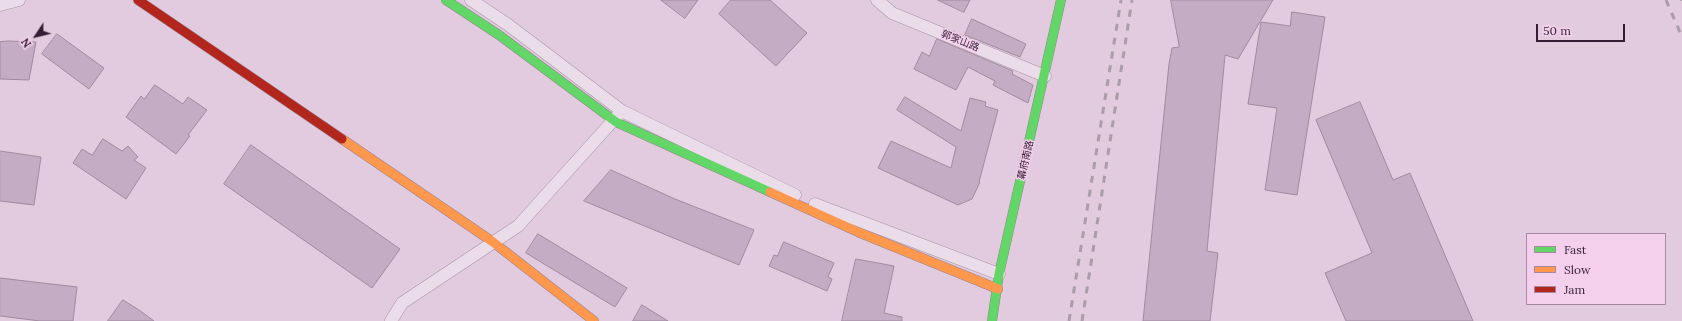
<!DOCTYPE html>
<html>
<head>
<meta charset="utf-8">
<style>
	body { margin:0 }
	#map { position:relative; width:1682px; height:321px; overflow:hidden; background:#e2cbde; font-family:Lora,serif }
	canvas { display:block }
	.legend { position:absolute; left:1526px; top:233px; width:140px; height:72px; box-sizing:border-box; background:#f4d0ed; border:1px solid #a788a3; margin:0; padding:5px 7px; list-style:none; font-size:12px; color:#341d35 }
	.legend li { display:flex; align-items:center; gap:8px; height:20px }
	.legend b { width:20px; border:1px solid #a788a3 }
	.north { position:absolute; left:16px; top:16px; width:40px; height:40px; -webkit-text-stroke:3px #f4d0ed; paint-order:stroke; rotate:235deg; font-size:11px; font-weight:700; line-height:16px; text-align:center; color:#341d35 }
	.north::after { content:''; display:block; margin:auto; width:14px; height:18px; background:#341d35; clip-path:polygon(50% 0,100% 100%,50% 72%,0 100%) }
	.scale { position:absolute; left:1536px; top:24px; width:89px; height:18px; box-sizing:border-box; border:2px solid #341d35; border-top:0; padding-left:5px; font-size:12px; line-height:14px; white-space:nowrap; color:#341d35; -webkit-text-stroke:3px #f4d0ed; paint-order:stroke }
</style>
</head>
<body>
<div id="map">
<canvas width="1682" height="321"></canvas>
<ul class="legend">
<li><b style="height:5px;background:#63d668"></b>Fast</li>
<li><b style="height:5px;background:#ff974d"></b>Slow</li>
<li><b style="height:5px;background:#b3261e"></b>Jam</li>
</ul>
<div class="north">N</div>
<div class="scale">50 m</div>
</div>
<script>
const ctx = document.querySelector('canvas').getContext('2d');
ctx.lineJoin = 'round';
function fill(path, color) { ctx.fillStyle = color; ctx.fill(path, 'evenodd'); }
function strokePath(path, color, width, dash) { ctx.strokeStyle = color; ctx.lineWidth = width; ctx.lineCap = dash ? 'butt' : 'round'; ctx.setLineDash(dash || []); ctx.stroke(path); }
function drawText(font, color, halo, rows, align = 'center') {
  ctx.font = font + ' Lora,"Noto Sans SC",serif'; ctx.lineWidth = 3; ctx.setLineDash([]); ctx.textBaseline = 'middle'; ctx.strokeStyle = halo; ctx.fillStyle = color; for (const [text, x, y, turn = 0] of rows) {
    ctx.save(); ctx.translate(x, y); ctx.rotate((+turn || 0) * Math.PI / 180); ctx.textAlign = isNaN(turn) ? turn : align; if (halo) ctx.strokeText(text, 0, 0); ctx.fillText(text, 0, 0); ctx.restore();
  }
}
const building = new Path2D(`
	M661 0H698L685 18Z
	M731 0H770L807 33 776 66 719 14Z
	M938 0H970L964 12Z
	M1171 0H1273L1238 59 1225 55 1207 251 1218 253 1210 321H1143L1169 64 1172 48 1179 47Z
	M1292 12 1325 17 1297 195 1265 190 1277 108 1248 104 1261 22 1290 26Z
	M972 19 1026 44 1020 57 965 35Z
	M57 34 104 68 89 89 42 54Z
	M937 39 1013 71 1012 74 1033 85 1028 103 993 85 995 81 968 67 956 90 914 69 922 52 929 56Z
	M9 41 36 42 29 80 0 79V42Z
	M155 85 183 104 188 97 207 110 188 135 190 136 176 154 126 117 141 96 144 99Z
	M905 97 961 131 970 98 986 102 985 106 998 110 979 182H980L972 199 958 205 878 168 891 141 951 168 956 147 897 110Z
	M1360 102 1393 180 1410 173 1473 321H1346L1325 273 1372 253 1316 120Z
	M103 139 122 151 128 146 138 157 134 160 146 168 126 199 73 163 82 149 92 155Z
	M251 145 400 249 372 288 224 184Z
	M0 151 41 157 34 205 0 201Z
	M611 170 675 199 754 230 739 265 584 201Z
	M538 234 627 288 615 307 526 253Z
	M784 242 834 263 828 277 832 279 827 291 769 266 774 255 777 256Z
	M856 259 894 266 884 313 902 317V321H842Z
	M0 278 77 287 73 321H40L0 316Z
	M123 300 139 310 154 321H108Z
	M642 305 668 321H633Z`);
fill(building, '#c4acc4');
strokePath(building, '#a08ba0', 1);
const street = new Path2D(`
	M471 0 507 24 622 111 795 195
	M877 0 892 13 1045 76
	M0 5 19 0
	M815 204 999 274
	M391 321 402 303 518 226 619 114`);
const fast = new Path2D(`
	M446 0 499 35 616 122 770 192
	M992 321 999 274 1061 0`);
const slow = new Path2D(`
	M342 139 493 242 594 321
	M770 192 858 232 998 289`);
const jam = new Path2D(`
	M138 0 342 139`);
strokePath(street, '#a795a5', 13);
strokePath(fast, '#968495', 10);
strokePath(slow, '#968495', 10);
strokePath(jam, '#968495', 10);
strokePath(street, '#eadce8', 12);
strokePath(fast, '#63d668', 9);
strokePath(slow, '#ff974d', 9);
strokePath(jam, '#b3261e', 9);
strokePath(new Path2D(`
	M1666 0 1682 37
	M1682 0V1
	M1069 321 1121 0
	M1082 321 1132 0`), '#a99da8', 3, [7, 7]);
drawText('10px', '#341d35', '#f4d0ed', [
	["郭家山路",960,41,22],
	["幕府南路",1026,160,-77]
]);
</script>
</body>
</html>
